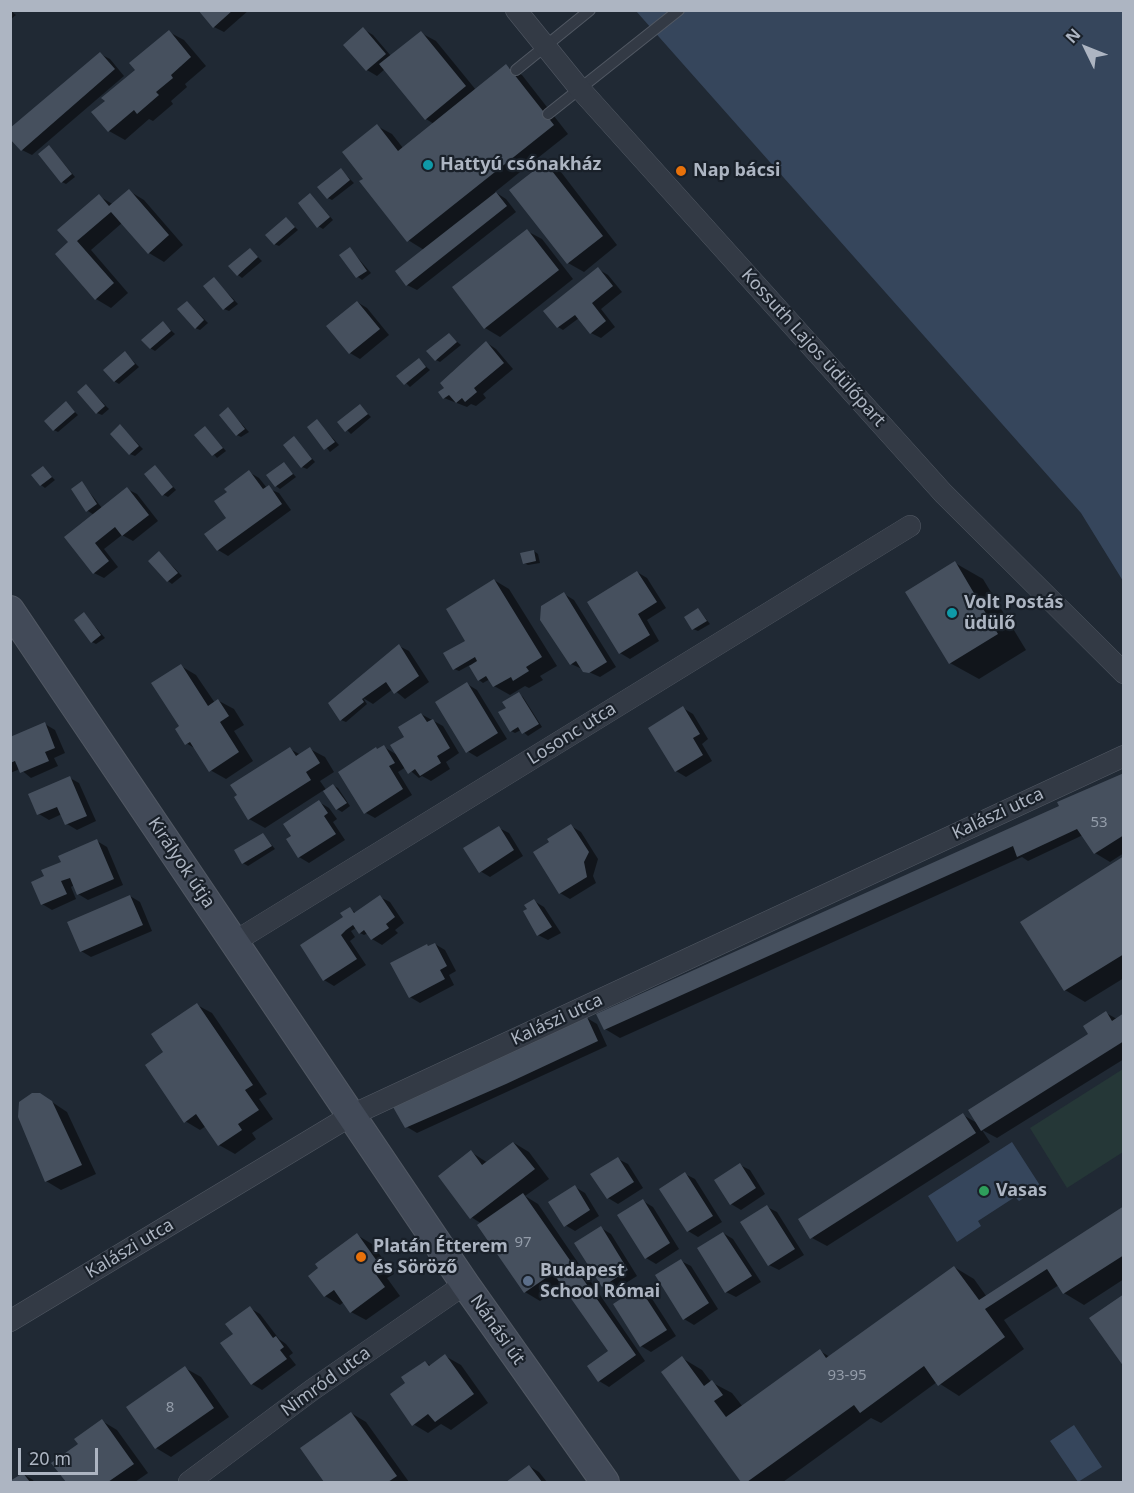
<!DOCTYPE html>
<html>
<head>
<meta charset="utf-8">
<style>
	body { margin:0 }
	#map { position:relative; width:1134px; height:1493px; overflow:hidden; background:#202934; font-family:"Noto Sans",sans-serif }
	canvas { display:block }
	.frame { position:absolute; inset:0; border:12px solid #adb5c2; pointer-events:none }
	.north { position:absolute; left:1056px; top:18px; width:60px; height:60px; -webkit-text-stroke:4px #192029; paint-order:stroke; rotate:313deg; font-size:16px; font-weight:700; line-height:24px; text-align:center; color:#adb5c2 }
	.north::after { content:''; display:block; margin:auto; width:21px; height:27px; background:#adb5c2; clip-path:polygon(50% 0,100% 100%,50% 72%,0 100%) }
	.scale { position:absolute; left:18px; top:1448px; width:80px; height:27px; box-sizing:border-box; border:3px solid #adb5c2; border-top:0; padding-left:8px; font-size:18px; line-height:21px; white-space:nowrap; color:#adb5c2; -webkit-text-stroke:4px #192029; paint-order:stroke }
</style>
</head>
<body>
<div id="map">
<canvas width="1134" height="1493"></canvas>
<div class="frame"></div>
<div class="north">N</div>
<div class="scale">20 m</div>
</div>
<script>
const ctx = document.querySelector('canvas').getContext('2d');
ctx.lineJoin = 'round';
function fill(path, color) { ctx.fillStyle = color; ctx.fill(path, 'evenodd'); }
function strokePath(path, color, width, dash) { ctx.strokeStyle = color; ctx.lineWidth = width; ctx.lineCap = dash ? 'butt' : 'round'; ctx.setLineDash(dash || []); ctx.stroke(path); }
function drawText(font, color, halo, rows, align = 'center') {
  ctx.font = font + ' "Noto Sans",sans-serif'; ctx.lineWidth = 4.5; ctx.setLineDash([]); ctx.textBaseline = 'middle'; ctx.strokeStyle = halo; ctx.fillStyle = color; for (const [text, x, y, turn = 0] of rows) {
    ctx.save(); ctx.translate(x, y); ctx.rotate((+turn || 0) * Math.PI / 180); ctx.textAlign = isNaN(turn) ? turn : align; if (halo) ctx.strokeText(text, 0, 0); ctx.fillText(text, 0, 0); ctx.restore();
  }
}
fill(new Path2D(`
	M1123 1069V1152L1067 1188 1030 1128Z`), '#253737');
fill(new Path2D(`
	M636 11H1123V581L1081 513Z
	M1012 1142 1041 1187 1019 1201 1015 1197 978 1221 981 1226 957 1242 928 1196Z
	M1074 1425 1102 1467 1078 1482 1050 1441Z`), '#36465c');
fill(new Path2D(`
	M10 10 16 15 10 20Z
	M200 10H249L224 32 214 27Z
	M363 29 373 35 391 56 421 33 436 41 476 90 506 66 522 75 568 134 495 192 506 199 516 212 417 290 407 285 424 250 408 240 365 179 377 126 392 134 403 148 434 124 426 119 385 69 377 76 367 70Z
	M169 32 184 40 206 66 185 84 187 87 171 101 173 104 153 121 149 119 125 140 109 131 94 113 137 70Z
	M100 54 110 59 124 76 32 155 22 150Z
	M50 147 75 177 66 184 62 182Z
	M546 164 561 172 617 245 584 272 568 263 512 190Z
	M341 170 354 183 332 200 328 198Z
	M129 191 144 200 183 245 164 262 149 253 122 223 91 250 128 293 111 308 96 299 70 243 99 196 114 205Z
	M311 195 333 220 323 229 318 226Z
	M286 218 298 230 279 246 274 244Z
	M527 231 542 239 573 279 500 337 485 328Z
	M250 249 262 261 242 278 238 275Z
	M350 249 371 273 362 280 358 277Z
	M598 269 608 275 622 292 601 309 615 327 601 338 591 333 579 318 563 330 558 327 546 311Z
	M214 279 238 304 229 311 224 309Z
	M187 302 208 323 200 330 195 328Z
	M357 302 367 308 389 335 360 359 350 353Z
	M163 323 175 334 155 351 150 348Z
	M449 335 461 345 440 362 436 360Z
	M487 343 496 349 513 369 483 394 486 398 476 406 471 404 467 407 444 398 440 393 446 388 452 372Z
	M125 353 139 367 119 384 114 381Z
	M419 360 430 370 410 387 399 376Z
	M86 386 109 409 102 415 97 413Z
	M66 403 78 415 58 432 54 430Z
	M360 406 371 417 351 434 339 422Z
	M228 409 249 432 241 437 237 435Z
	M317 421 339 445 330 452 309 427Z
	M120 426 143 449 135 456 130 454Z
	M205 428 226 451 217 458 196 435Z
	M294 438 315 462 307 469 302 467Z
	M284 464 296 477 280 489 276 486Z
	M155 467 176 490 168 497 164 495Z
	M43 468 55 480 45 488 41 485Z
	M249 472 259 478 267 488 279 493 291 510 228 556 218 550 206 534 228 518 229 492Z
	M82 483 102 508 127 489 137 494 158 521 133 541 122 535 104 549 118 567 104 578 94 573V515L88 511Z
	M534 551 538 554 540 563 528 565 524 563Z
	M159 552 182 576 172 584 168 581Z
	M955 563 983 579 1026 650 979 679 950 663Z
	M637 572 647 578 666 608 647 620 659 641 630 659 620 653Z
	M494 580 509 589 557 666 540 676 543 680 529 688 525 686 510 695 494 686 490 679 483 683 479 680 470 665 459 671 454 669Z
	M564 594 574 600 616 667 600 677 571 664Z
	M699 610 710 624 698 631 693 629Z
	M84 614 105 638 96 644 92 642Z
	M399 646 409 651 429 682 405 699 393 689 373 704 363 698 367 704 346 722 341 720Z
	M181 666 196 675 215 703 219 701 234 709 244 725 234 731 253 761 226 779 210 770 196 749 186 743 181 726Z
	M467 684 477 690 507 739 477 757 467 751Z
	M519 694 523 697 542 727 528 736 521 730 515 733 511 731 508 708Z
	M683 708 693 714 708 739 702 744 712 761 686 777 676 771Z
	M421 714 443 726 459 753 446 762 450 769 431 781 422 776 419 778 406 767 398 772 412 795 375 818 366 813 384 747 399 756 406 737Z
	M45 724 55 730 65 753 54 758 58 766 31 778 20 769 10 773V738Z
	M290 749 301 755 310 749 325 757 334 772 320 781 327 791 334 786 338 788 350 806 342 812 337 809 324 790 265 828 249 819Z
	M1124 775V853L1110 862 1095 853 1083 835 1028 861 1022 857 620 1038 605 1029Z
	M70 778 79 783 96 821 77 830 67 824 62 814 49 820 39 814Z
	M319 802 329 808 337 819 333 822 345 840 309 863 299 857 293 836Z
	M571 826 581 832 598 859 593 876 596 883 570 899 560 893Z
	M499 828 509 833 523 856 490 877 480 871Z
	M263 834 275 849 248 866 243 863Z
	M97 841 107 847 123 885 88 900 78 894 74 885 71 887 76 899 52 910 42 904 46 877 62 863Z
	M1124 858V978L1085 1002 1065 990Z
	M130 896 140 902 152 931 91 957 81 951Z
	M380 897 390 902 404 923 395 930 398 933 382 945 372 939 368 933 364 935 360 933 356 928 351 931 355 937 350 941 366 965 334 986 324 980 302 945 345 917 350 909 356 913Z
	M534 901 544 907 561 933 548 940 538 935Z
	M435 944 445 950 456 971 449 975 454 985 420 1003 410 997 427 945 430 947Z
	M197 1005 212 1013 267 1094 259 1099 273 1119 252 1133 256 1139 235 1154 219 1145 206 1126 200 1130 185 1121 165 1053Z
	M1106 1013 1117 1019 1124 1015V1059L997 1138 982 1130 990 1142 827 1246 812 1238 963 1115 979 1124 1090 1035Z
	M587 1018 597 1024 607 1046 417 1133 407 1127Z
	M40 1094 67 1112 96 1174 61 1190 46 1181Z
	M514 1143 529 1152 549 1179 525 1196 538 1204 645 1361 609 1387 599 1381 610 1351 563 1285 540 1301 525 1292 482 1224 471 1217V1152L488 1163Z
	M618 1159 628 1164 643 1188 618 1204 608 1198Z
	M740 1165 750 1170 765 1194 741 1210 731 1204Z
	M685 1174 695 1179 722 1222 698 1237 688 1231Z
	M575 1187 585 1193 599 1216 575 1231 565 1225Z
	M643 1201 653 1207 679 1249 656 1264 646 1258Z
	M767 1207 777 1212 804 1255 779 1270 769 1265Z
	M1124 1208V1279L1084 1305 1064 1293 1059 1285 1004 1320 1024 1349 959 1396 937 1382 881 1423 871 1418 783 1482H743L663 1372 682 1358 702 1370 711 1382 732 1393 743 1407 820 1351 830 1357 954 1267 974 1279 987 1297Z
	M601 1228 611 1234 637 1276 613 1291 603 1285Z
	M723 1233 733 1239 761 1282 736 1297 726 1292Z
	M357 1235 372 1244 394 1274 387 1278 400 1296 366 1320 351 1312 344 1302 340 1305 325 1296Z
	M681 1261 691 1266 718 1309 694 1325 684 1319Z
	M639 1288 649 1294 676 1336 651 1352 641 1346Z
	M250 1308 260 1314 279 1339 286 1344 293 1353 289 1356 296 1365 262 1390 252 1384 235 1335Z
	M445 1356 461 1365 488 1403 451 1430 441 1424 428 1433 413 1424 407 1383 425 1362 431 1366Z
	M185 1368 201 1377 229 1417 171 1457 156 1448Z
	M351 1413 366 1422 409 1482H326L302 1449Z
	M102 1421 117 1430 148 1473 135 1482H67L54 1463 80 1444Z
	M529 1466 539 1472 547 1482H508Z
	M23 1474 33 1480 34 1482H11Z`), '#0007');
fill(new Path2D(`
	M198 10H233L213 28Z
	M363 27 386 54 366 71 343 45Z
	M169 30 191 57 171 75 173 78 156 92 159 95 137 114 134 110 108 132 91 112 105 101 101 98 135 70 129 63Z
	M421 31 466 86 425 120 379 64Z
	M100 52 115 69 21 151 10 139V128Z
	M506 64 554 125 407 242 359 181 363 179 342 152 377 124 398 151Z
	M49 145 72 174 61 183 38 154Z
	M545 162 603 236 567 264 509 190Z
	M341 168 350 180 327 199 317 187Z
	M129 189 169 235 148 254 111 212 77 241 114 283 95 300 55 254 68 242 57 230 99 194 109 206Z
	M496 192 507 206 406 286 395 271Z
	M310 193 330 217 317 228 298 203Z
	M286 217 295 227 274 245 265 235Z
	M527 229 559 270 484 329 452 287Z
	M350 247 367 271 356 278 339 255Z
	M250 248 258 257 237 276 228 266Z
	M598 267 613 286 592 303 606 321 590 334 575 315 557 328 543 311Z
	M214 277 234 301 223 310 203 286Z
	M187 301 204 320 195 329 177 309Z
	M357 301 380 329 349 354 326 326Z
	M163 321 171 331 150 349 141 340Z
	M449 333 457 342 435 361 426 351Z
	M486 341 504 363 474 388 477 392 465 402 462 398 456 403 449 395 443 399 438 392 444 388 440 383Z
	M125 351 135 364 114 382 103 370Z
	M419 358 426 367 404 385 396 376Z
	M86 384 105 406 96 414 77 392Z
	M66 401 75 412 53 431 44 421Z
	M360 404 368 414 345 432 337 422Z
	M228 407 245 429 236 436 219 415Z
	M317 419 335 442 324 450 307 427Z
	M120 424 139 446 129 455 110 434Z
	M205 426 223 448 212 456 194 435Z
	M294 436 312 459 301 468 283 445Z
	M284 462 293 474 275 487 266 475Z
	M155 465 173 487 162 496 144 474Z
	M43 466 52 477 40 486 31 475Z
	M249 470 263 489 269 485 282 504 217 551 204 534 226 518 214 501 227 492 224 489Z
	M82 481 97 504 86 512 71 489Z
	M127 487 149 515 122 536 115 527 95 543 109 561 93 574 64 537Z
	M534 550 536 561 523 564 520 553Z
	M159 551 178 573 167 582 148 561Z
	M955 561 998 634 949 664 905 592Z
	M637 571 657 602 638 614 650 635 619 654 587 602Z
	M494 579 542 657 526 667 529 671 513 681 511 677 493 687 486 676 478 681 469 666 477 661 475 657 453 670 443 653 465 641 446 609Z
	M564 592 607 662 589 673 583 672 576 661 570 665 540 620 541 606Z
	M698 608 707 621 692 630 684 617Z
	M84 612 101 635 91 643 74 620Z
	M399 644 419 676 394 694 386 682 362 699 364 702 340 721 328 703Z
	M181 664 208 706 218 699 229 716 220 722 239 752 209 772 190 742 185 745 175 729 179 726 151 683Z
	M467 682 498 733 466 753 435 702Z
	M519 692 539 724 522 734 518 727 510 732 498 712 506 708 502 702Z
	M683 706 700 734 693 738 703 755 675 772 648 728Z
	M421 713 427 722 433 719 450 748 437 756 441 763 420 776 415 769 408 774 390 745 404 737 398 727Z
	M45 722 55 748 45 752 49 761 20 773 15 761 10 763V737Z
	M384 745 395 763 389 766 403 789 364 814 338 772 376 747 377 749Z
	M290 747 296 756 310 747 320 763 306 772 311 780 248 820 234 797 237 795 230 785Z
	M1124 773V835L1094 854 1077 829 1017 857 1013 846 604 1030 596 1014 1059 806 1057 802Z
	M70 776 87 816 65 825 57 807 37 815 28 794Z
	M333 784 347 803 336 810 323 791Z
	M319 800 328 813 324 816 336 834 298 858 286 839 291 836 283 824Z
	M571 824 589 852 584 862 587 877 559 894 533 852 549 842 547 839Z
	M499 826 514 850 479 873 463 848Z
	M263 833 272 846 242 864 234 850Z
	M97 839 114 879 77 895 70 878 61 881 67 894 41 905 31 882 44 876 41 870 61 862 58 856Z
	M1124 856V954L1064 991 1020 922Z
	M130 895 143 925 80 952 67 922Z
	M380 895 395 917 386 924 389 928 371 940 364 930 359 934 353 925 346 930 341 935 357 959 323 981 300 945 343 917 340 913 350 907 354 913Z
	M534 899 552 927 537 936 523 911 527 909 524 905Z
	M435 943 447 966 440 970 445 979 409 998 390 963 427 944 428 946Z
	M197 1003 253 1085 245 1090 259 1110 238 1124 242 1130 218 1146 196 1114 184 1123 145 1065 163 1052 151 1034Z
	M1106 1011 1112 1021 1124 1013V1041L981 1131 968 1110 1088 1034 1083 1026Z
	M587 1017 598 1041 506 1084 405 1128 393 1107Z
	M32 1093H40L52 1101 82 1165 45 1182 18 1117 19 1102Z
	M963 1113 976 1133 810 1239 798 1219Z
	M513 1142 535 1169 470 1219 438 1176 471 1150 482 1165Z
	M618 1157 634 1182 607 1199 590 1174Z
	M740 1163 756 1188 730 1205 714 1180Z
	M685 1172 713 1216 687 1232 659 1189Z
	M575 1185 590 1210 564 1227 548 1202Z
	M523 1193 636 1355 598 1382 587 1366 608 1351 553 1273 524 1293 477 1225Z
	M643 1199 670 1243 645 1259 617 1215Z
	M767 1205 795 1249 768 1266 740 1222Z
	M1124 1206V1255L1063 1294 1047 1269 985 1309 1005 1337 938 1386 924 1366 860 1413 854 1405 747 1482H741L661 1372 682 1356 704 1386 712 1380 723 1395 714 1401 726 1417 820 1349 826 1358 954 1266 979 1300Z
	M601 1226 628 1270 602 1287 574 1243Z
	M723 1232 752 1276 725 1293 697 1248Z
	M357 1233 379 1264 372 1269 385 1287 350 1313 334 1290 324 1297 308 1276 318 1268 315 1264Z
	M681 1259 709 1303 683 1320 655 1275Z
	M639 1287 667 1330 640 1347 613 1304Z
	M1124 1294V1367L1089 1318Z
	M250 1306 273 1338 276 1336 284 1347 280 1350 287 1359 251 1385 220 1343 233 1334 225 1324Z
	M445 1354 474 1394 435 1422 428 1414 412 1426 390 1394 405 1383 401 1377 425 1361 429 1366Z
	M185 1366 214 1408 155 1449 126 1407Z
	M351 1412 397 1476 388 1482H324L300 1448Z
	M102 1419 134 1464 108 1482H66L51 1463 78 1444 74 1439Z
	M529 1465 542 1482H506Z
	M23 1473 30 1482H10V1481Z`), '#46505e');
const lane = new Path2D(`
	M516 70 590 10
	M548 114 679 10`);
const street = new Path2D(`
	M516 10 580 89 943 493 1124 673
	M234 942 910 526
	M10 1321 352 1115 1124 756
	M189 1482 312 1390 465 1284`);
const secondary = new Path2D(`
	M10 610 465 1284 605 1482`);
strokePath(lane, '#515863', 12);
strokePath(street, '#515863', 22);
strokePath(secondary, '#515863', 30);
strokePath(lane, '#333a45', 10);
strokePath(street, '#333a45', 21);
strokePath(secondary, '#424a58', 28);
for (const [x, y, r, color] of [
	[428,165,6,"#0f9aa8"],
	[681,171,6,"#e8710a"],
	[952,613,6,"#0f9aa8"],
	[984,1191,6,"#2e9e5b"],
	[361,1257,6,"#e8710a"],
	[528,1281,6,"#5c6f8a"]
]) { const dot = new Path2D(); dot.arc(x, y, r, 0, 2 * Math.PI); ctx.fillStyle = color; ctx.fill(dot); strokePath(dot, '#192029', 2); }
drawText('15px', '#939ca9', null, [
	["53",1099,823],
	["97",523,1243],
	["93-95",847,1376],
	["8",170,1408]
]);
drawText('bold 18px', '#adb5c2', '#192029', [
	["Hattyú csónakház",440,165],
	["Nap bácsi",693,171],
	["Volt Postás",964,603],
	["üdülő",964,624],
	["Vasas",996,1191],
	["Platán Étterem",373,1247],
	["és Söröző",373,1268],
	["Budapest",540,1271],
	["School Római",540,1292]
], 'left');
drawText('18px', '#adb5c2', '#192029', [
	["Kossuth Lajos üdülőpart",813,348,48],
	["Losonc utca",572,734,-32],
	["Kalászi utca",998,814,-25],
	["Királyok útja",181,863,56],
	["Kalászi utca",557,1020,-25],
	["Kalászi utca",130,1249,-31],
	["Nánási út",497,1330,55],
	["Nimród utca",326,1382,-36]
]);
</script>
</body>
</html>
